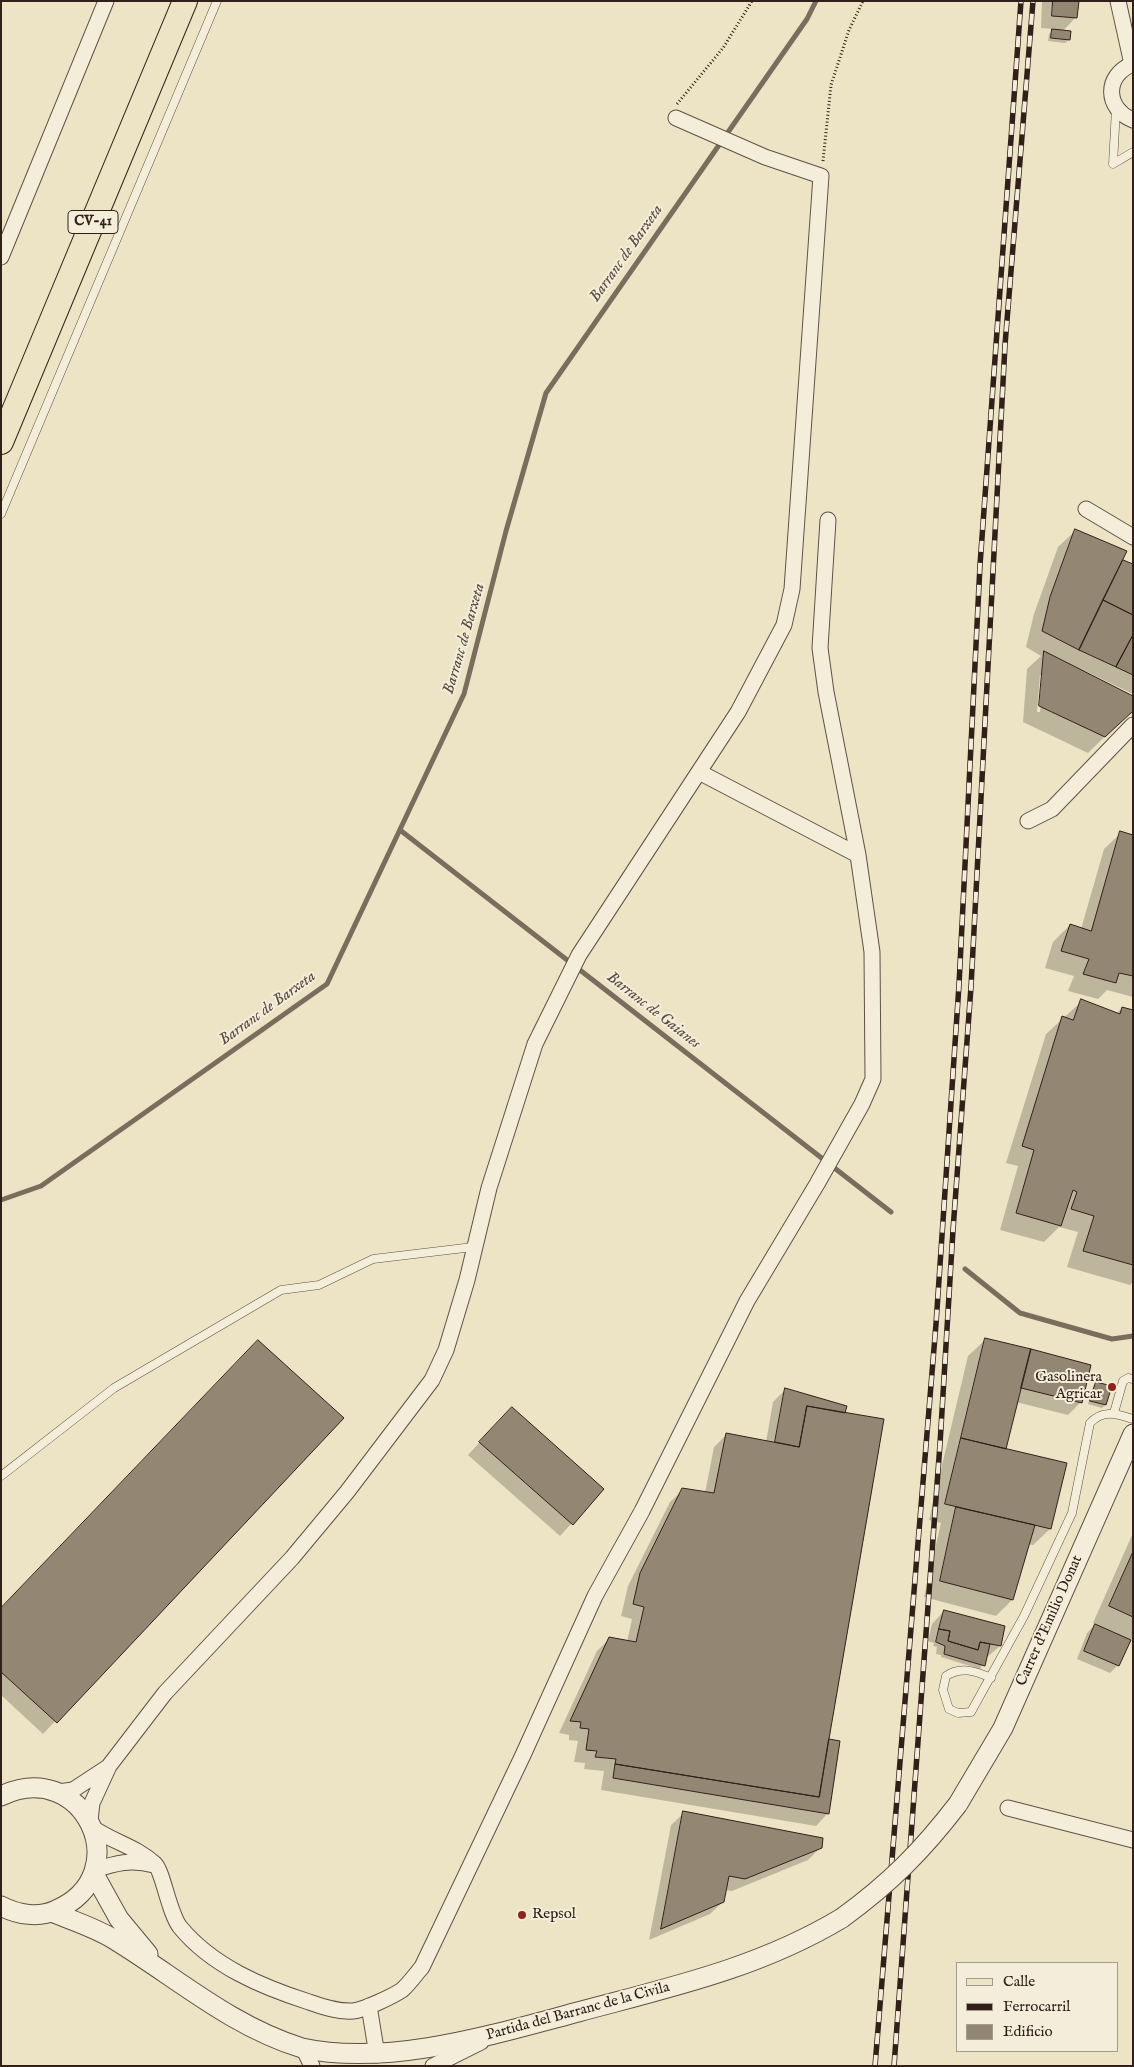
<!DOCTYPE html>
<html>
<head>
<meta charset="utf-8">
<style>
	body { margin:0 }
	#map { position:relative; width:1134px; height:2067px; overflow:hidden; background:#ede4c5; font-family:"IM FELL English",serif }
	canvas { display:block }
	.frame { position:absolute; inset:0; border:2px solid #31201a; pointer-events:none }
	.legend { position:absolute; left:956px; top:1962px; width:162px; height:90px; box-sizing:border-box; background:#f3edd9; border:1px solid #a59b8d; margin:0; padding:6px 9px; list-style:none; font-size:15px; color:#31201a }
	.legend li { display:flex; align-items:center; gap:10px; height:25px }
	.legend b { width:25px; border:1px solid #a59b8d }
</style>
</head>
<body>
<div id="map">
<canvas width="1134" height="2067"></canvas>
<div class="frame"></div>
<ul class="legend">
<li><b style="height:6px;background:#ede4c5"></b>Calle</li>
<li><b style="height:6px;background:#31201a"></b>Ferrocarril</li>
<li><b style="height:14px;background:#938673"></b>Edificio</li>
</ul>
</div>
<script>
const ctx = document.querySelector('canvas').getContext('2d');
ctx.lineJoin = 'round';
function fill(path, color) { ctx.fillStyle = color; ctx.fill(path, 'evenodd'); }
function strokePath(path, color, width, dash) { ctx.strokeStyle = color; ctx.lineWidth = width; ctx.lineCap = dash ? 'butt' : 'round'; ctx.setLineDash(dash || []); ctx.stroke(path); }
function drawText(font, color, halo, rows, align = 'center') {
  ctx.font = font + ' "IM FELL English",serif'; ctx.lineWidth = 4; ctx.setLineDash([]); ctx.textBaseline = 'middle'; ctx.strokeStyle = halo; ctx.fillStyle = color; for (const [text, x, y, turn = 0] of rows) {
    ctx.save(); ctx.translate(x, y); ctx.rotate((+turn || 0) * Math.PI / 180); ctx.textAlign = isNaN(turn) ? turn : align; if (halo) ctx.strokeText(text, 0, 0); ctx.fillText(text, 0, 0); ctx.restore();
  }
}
fill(new Path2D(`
	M1042 1H1077L1076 17 1063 31 1068 40 1065 43 1048 41 1049 34 1054 29 1041 28Z
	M1075 531 1121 561 1133 565V694L1085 671 1084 673 1133 709 1088 753 1023 722 1027 669 1041 656 1026 647 1034 614 1058 547ZM1040 675H1043L1040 712H1037Z
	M1121 833 1133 836V997L1107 990 1098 999 1068 991 1074 976 1045 968 1053 942 1070 925 1081 929 1104 849Z
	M1082 1001 1116 1014 1122 1008 1133 1011V1282L1130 1285 1067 1267 1078 1232 1059 1227 1044 1242 1000 1230 1018 1166 1006 1163 1046 1034Z
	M985 1340 1081 1402 1068 1415 1016 1402 1004 1449 1066 1464 1050 1529 1033 1545 1028 1544 1012 1600 996 1616 924 1597 941 1523 929 1520 968 1356Z
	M1096 1383 1105 1405 1102 1408 1088 1404 1093 1387Z
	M786 1389 844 1414 828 1740 839 1742 828 1813 816 1826 601 1790 604 1771 584 1769 585 1763 574 1762 578 1741 569 1740V1735L559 1733 597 1651 609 1639 627 1642 632 1619 621 1616 628 1586 670 1502 683 1490 705 1493 714 1447 726 1435 766 1442 773 1402Z
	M342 1418 43 1734 1 1695V1609Z
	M499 1421 603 1489 560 1536 468 1455Z
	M1133 1533V1640L1130 1639 1118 1665 1110 1673 1077 1659 1087 1633 1096 1624 1093 1623Z
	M944 1611 1000 1646 986 1658 980 1669 941 1657V1655L936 1654 937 1647 933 1646 934 1643 928 1641 932 1624Z
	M684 1813 821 1847 808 1860 732 1891 725 1890 723 1902 710 1914 649 1940 671 1825Z`), '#0003');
strokePath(new Path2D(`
	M400 830 891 1212
	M1 1200 41 1186 327 984 464 694 506 531 546 393 807 19 816 1
	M965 1269 1020 1313 1112 1339 1133 1336`), '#7b6d5e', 5);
const building = new Path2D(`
	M1053 1H1079L1077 18 1052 16Z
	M1052 29 1071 31 1070 40 1051 38Z
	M1075 529 1127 551 1079 650 1042 631 1050 597Z
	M1123 560 1133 564V615L1103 600Z
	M1103 600 1133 615V635L1116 667 1079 650Z
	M1133 635V675L1116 667Z
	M1044 651 1133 696V711L1105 737 1039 706Z
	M1120 831 1133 835V976L1119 973 1116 983 1083 974 1089 959 1061 951 1070 924 1091 931Z
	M1081 999 1120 1014 1122 1007 1133 1010V1265L1083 1251 1094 1216 1071 1209 1077 1192 1073 1190 1061 1226 1016 1213 1034 1150 1022 1146 1062 1016 1073 1020Z
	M985 1338 1031 1349 1006 1449 961 1438Z
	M258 1340 344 1418 57 1723 1 1672V1608Z
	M1031 1349 1091 1365 1082 1403 1021 1388Z
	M1096 1382 1112 1386 1106 1405 1090 1401Z
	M785 1388 847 1406 845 1413 807 1406 799 1447 775 1442Z
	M807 1406 884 1419 819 1797 615 1764 616 1759 595 1757 597 1751 586 1750 589 1729 580 1728 581 1722 570 1721 609 1637 636 1642 644 1607 633 1604 640 1573 682 1488 714 1493 726 1433 799 1447Z
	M512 1407 604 1489 573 1525 479 1442Z
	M961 1438 1067 1463 1051 1529 945 1504Z
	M956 1507 1035 1525 1013 1600 940 1581Z
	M1133 1552V1617L1109 1606Z
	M944 1610 1005 1626 1001 1646 980 1642 978 1650 948 1641 950 1631 939 1629Z
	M1095 1624 1131 1640 1119 1666 1084 1651Z
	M939 1629 950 1631 948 1641 978 1650 980 1642 990 1644 985 1666 944 1654 945 1646 936 1642Z
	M829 1739 840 1741 829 1814 613 1778 615 1764 819 1797Z
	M683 1811 823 1838 822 1848 745 1879 729 1876 724 1902 661 1929Z`);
fill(building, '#938673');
strokePath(building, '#31201a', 1);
const service = new Path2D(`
	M1113 164 1116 109
	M1113 164 1133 152
	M1 514 217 1
	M1114 1413 1123 1381 1128 1378 1133 1379
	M1 1476 114 1388 281 1290 319 1285 373 1259 473 1247
	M991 1678C976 1671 961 1666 946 1676L943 1690 949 1709 958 1713 971 1712 1024 1616 1072 1513 1090 1423C1103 1409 1116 1414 1133 1419`);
const minor = new Path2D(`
	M1118 1 1132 64
	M1133 64C1104 75 1105 109 1133 120
	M1 257 106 1
	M1086 509 1133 537
	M699 772 858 855
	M1028 821 1052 809 1133 725
	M58 1792 73 1790 108 1767
	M1008 1808 1133 1840
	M90 1820 92 1803 109 1766 165 1693 292 1558 347 1492 432 1380 446 1350 467 1280 489 1188 535 1044 579 955 738 712 784 625 792 589 821 176 765 157 676 118
	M93 1828C113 1842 137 1847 155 1864 163 1872 169 1913 180 1927 212 1966 262 1987 309 2002 323 2007 338 2012 353 2011 364 2010 393 1996 402 1990 409 1984 416 1974 422 1967L523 1755 595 1596 642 1511 747 1301 817 1184 862 1104 873 1079 872 952 858 855 826 692 820 648 828 520
	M95 1870C116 1863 131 1859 154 1865
	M369 2006 377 2055
	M303 2048 312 2066
	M433 2066 481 2042`);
const tertiary = new Path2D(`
	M1 1796C83 1756 139 1874 56 1910 39 1918 18 1915 1 1906
	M958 1804 1003 1728 1133 1434
	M94 1874 119 1919 148 1954
	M52 1912C73 1921 96 1928 115 1940 177 1978 231 2026 302 2048 388 2067 495 2034 578 2012 671 1987 759 1968 842 1918`);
const primary = new Path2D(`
	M1 442 185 1`);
strokePath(service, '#605145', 9);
strokePath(minor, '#605145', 17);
strokePath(tertiary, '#605145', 21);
strokePath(primary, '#31201a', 26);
strokePath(new Path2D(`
	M677 104 723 48 752 1
	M823 161 831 85 849 30 863 1`), '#31201a', 3, [1, 2.5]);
strokePath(service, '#f3edd9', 8);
strokePath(minor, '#f3edd9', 15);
strokePath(tertiary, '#f3edd9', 19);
strokePath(primary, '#ede4c5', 24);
const rail = new Path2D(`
	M875 2066 936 1324 959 985 980 565 1021 1
	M894 2066 940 1444 953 1230 971 987 1005 345 1033 1`);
strokePath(rail, '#31201a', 5.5);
strokePath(rail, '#f3edd9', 4, [11]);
const tertiaryBridge = new Path2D(`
	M842 1918C890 1883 922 1851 958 1804`);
strokePath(tertiaryBridge, '#605145', 21, []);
strokePath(tertiaryBridge, '#f3edd9', 19);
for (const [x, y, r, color] of [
	[1112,1387,5,"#8f2418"],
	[522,1915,5,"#8f2418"]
]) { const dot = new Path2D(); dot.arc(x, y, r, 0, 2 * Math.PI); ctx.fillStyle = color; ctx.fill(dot); strokePath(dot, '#f3edd9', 2); }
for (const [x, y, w] of [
	[93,222,50]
]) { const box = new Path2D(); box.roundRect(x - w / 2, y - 11.5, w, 23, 4); ctx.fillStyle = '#f3edd9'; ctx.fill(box); strokePath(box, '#31201a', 1); }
drawText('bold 14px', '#31201a', null, [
	["CV-41",93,222]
]);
drawText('15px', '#31201a', '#f3edd9', [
	["Gasolinera",1102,1378],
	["Agricar",1102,1395],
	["Repsol",532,1915,"left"]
], 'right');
drawText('15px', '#31201a', '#f3edd9', [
	["Carrer d'Emilio Donat",1050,1621,-66],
	["Partida del Barranc de la Civila",578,2012,-15]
]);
drawText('italic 16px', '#5c4d42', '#f3edd9', [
	["Barranc de Barxeta",627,254,-55],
	["Barranc de Barxeta",465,639,-74],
	["Barranc de Barxeta",268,1009,-36],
	["Barranc de Gaianes",653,1011,38]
]);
</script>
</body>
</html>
